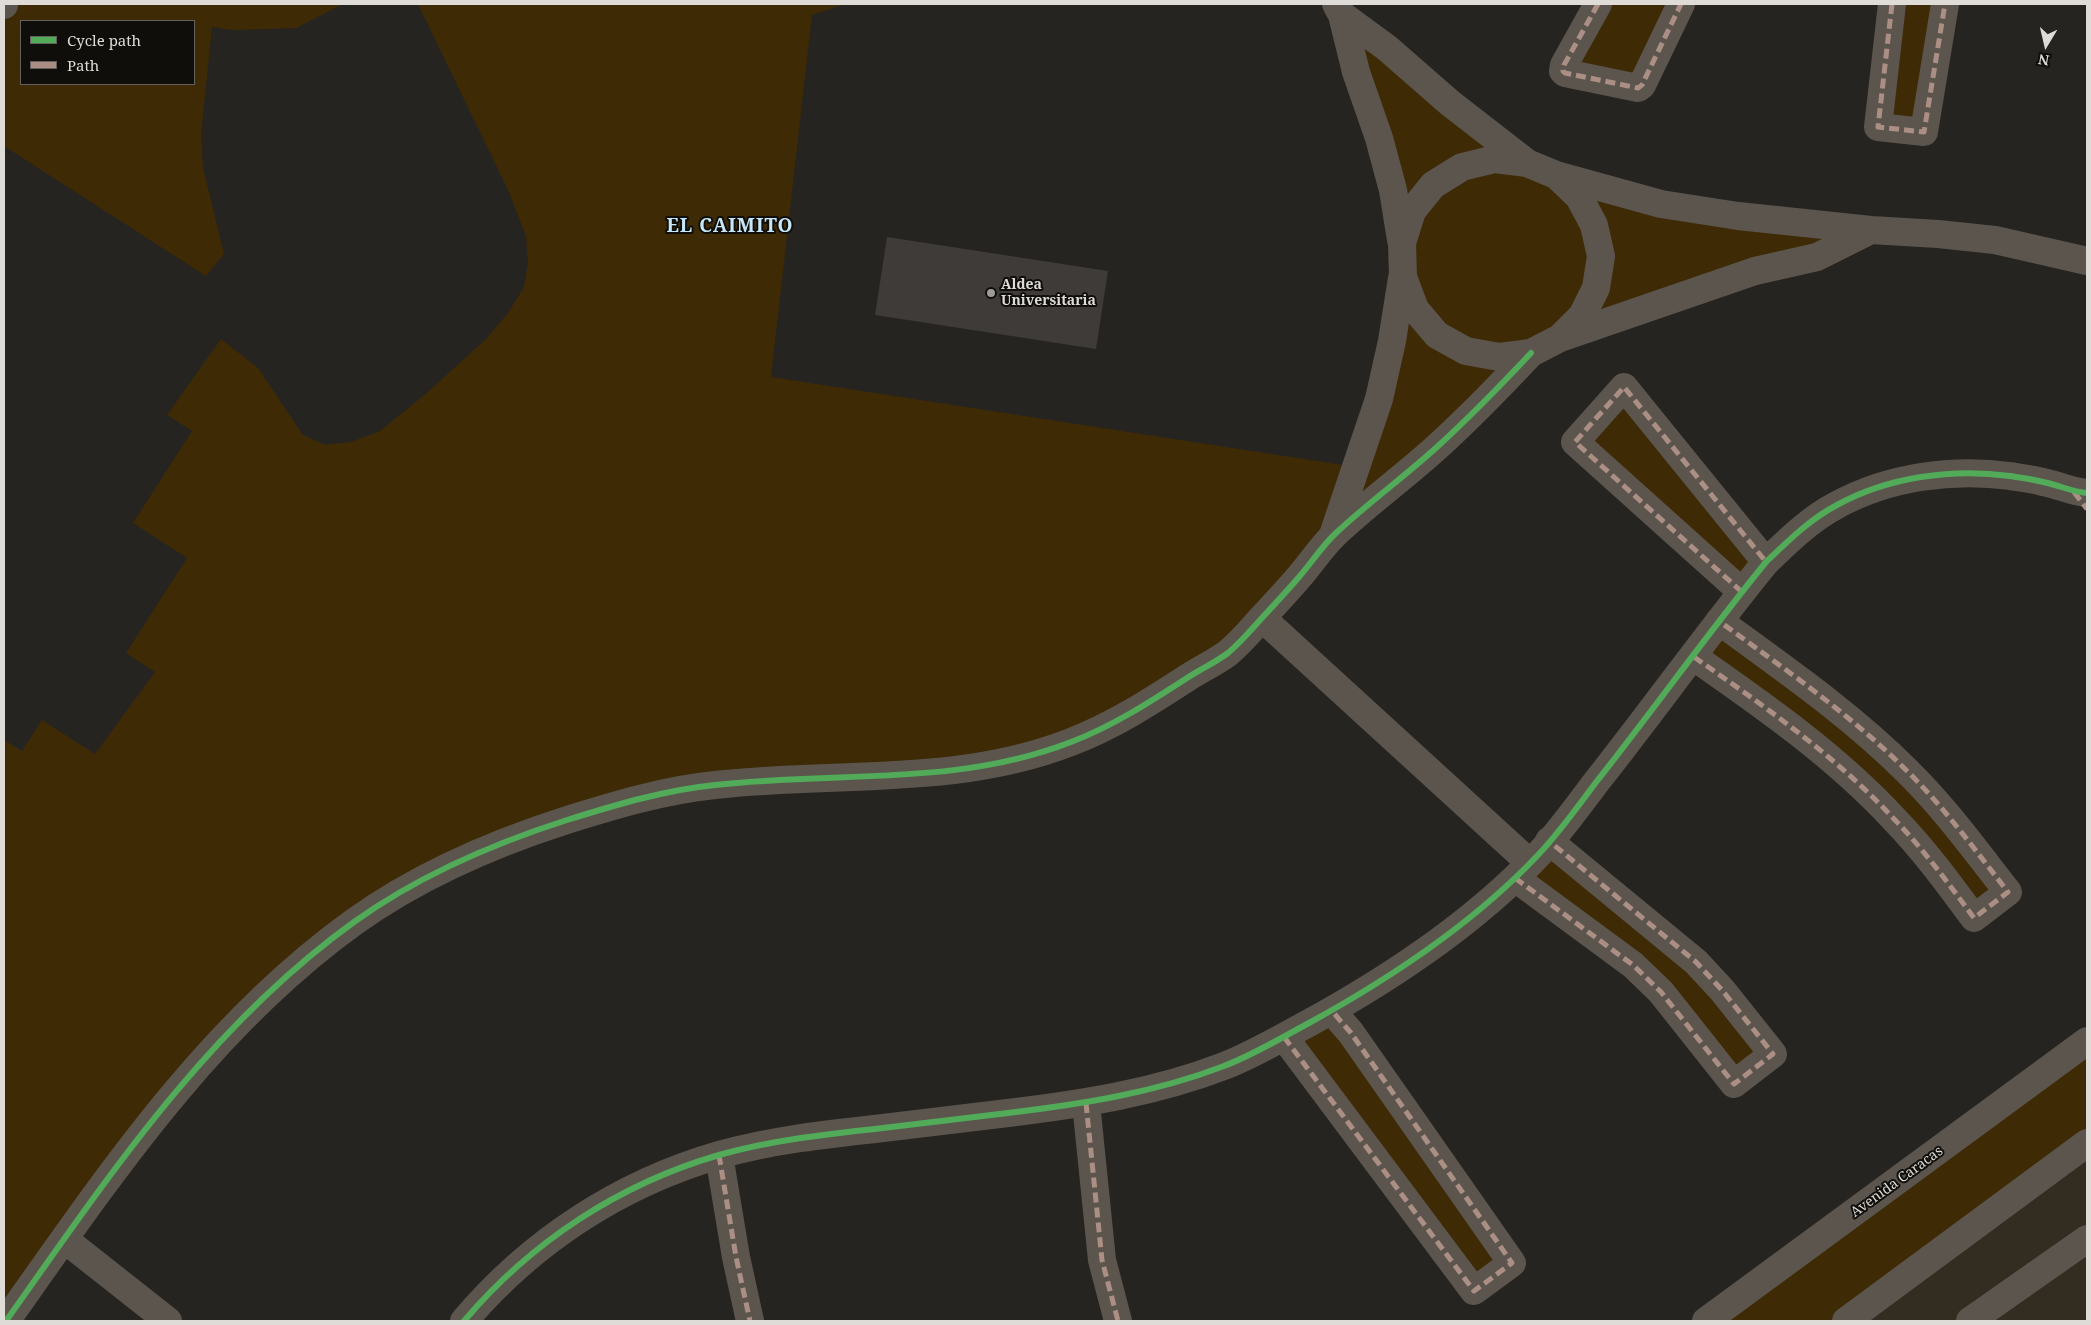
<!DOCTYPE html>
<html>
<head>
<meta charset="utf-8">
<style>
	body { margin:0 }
	#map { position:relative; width:2091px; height:1325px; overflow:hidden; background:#262421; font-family:"Noto Serif",serif }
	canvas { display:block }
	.frame { position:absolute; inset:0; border:5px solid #dfdcd7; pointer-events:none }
	.legend { position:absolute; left:20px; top:20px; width:175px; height:65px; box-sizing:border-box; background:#100e0b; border:1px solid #63605d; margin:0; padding:6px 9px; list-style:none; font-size:15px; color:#dfdcd7 }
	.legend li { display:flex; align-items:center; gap:10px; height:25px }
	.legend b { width:25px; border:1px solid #63605d }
	.north { position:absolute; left:2021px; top:20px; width:50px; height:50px; -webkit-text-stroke:4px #100e0b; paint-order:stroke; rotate:189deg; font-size:14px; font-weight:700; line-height:20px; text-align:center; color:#dfdcd7 }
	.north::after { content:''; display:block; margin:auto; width:18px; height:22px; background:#dfdcd7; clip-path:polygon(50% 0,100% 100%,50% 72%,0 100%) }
</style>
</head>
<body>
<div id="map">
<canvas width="2091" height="1325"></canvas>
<div class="frame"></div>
<ul class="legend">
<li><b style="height:6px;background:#51ab58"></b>Cycle path</li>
<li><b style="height:6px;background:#ac8f84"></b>Path</li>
</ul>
<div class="north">N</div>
</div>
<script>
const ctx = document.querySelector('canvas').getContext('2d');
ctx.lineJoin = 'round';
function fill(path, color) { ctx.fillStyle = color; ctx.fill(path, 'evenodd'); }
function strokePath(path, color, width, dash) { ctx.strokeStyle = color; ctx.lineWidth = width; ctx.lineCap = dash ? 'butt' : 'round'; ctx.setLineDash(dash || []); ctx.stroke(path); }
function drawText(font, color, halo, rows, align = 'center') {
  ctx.font = font + ' "Noto Serif",serif'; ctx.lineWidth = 4; ctx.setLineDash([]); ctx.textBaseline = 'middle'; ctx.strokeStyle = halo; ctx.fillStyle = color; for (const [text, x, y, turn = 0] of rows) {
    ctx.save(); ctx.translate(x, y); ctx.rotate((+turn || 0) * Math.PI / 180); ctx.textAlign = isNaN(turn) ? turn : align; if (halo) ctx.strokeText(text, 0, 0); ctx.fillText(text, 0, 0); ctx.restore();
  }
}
fill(new Path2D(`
	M2087 1143V1321H1846Z`), '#332c20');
fill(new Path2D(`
	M4 4H343L296 28 233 30 212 27 201 135 203 168 224 254 206 276 4 146ZM21 21H194V84H21Z
	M418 4H845L812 15 771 377 1356 467 1403 277 1342 15 1556 175 1871 230 1560 338 1262 618 1069 743 766 780 469 857 256 1003 4 1321V740L22 751 42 720 95 754 155 672 126 653 187 558 133 523 192 431 167 415 221 339 258 368 303 435 325 445 351 442 380 431 428 392 487 338 508 313 524 287 528 263 526 236 509 192Z
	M1597 4H1678L1640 84 1559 70Z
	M1894 4H1940L1923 131 1879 126Z
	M1624 387 1766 562 1742 592 1575 442Z
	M1719 621 1814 692 2008 892 1974 918 1937 869 1694 657Z
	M1540 853 1658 930 1773 1054 1734 1084 1686 1022 1516 877Z
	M1328 1012 1512 1263 1474 1291 1287 1036Z
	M2087 1041V1143L1846 1321H1706Z`), '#3e2b05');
fill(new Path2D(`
	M887 237 1108 271 1096 349 875 315Z`), '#3e3b38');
strokePath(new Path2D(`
	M1336 4 1342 15 1356 72 1379 138 1393 190 1401 240
	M1598 4 1564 65 1563 71 1565 73 1638 88 1642 85 1681 4
	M1892 4 1878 127 1924 132 1945 4
	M4 5V4
	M1342 15 1387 48 1450 103 1526 162
	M1556 175 1579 197 1594 225 1601 256 1596 288 1582 316 1560 338 1531 353 1499 357 1466 351 1437 335 1415 309 1403 277 1402 243 1412 211 1433 185 1462 167 1495 159 1527 163 1556 175 1661 204 1738 216 1871 230 1938 234 1995 240 2087 261
	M1563 337 1755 271 1817 257 1871 230
	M1333 535 1379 399 1392 341 1402 278
	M1742 592 1575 442 1624 387 1766 562
	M1262 618 1530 863
	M1694 657C1764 706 1836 756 1895 820 1924 850 1949 884 1974 918L2008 892C1975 850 1944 807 1906 770 1850 714 1783 668 1719 621
	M1515 878 1633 965 1661 992 1734 1084 1773 1054 1722 990 1696 962 1549 841
	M1284 1037 1474 1291 1512 1263 1351 1033 1332 1011
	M1086 1103 1102 1260 1118 1321
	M719 1155 736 1257 750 1321
	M64 1239 168 1321
	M6 1321C108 1177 208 1027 354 922 418 876 492 844 567 820 615 805 665 790 715 785 835 771 956 787 1071 742 1113 726 1150 702 1187 678 1201 669 1216 662 1228 653 1240 643 1251 630 1261 619 1274 605 1287 591 1299 577 1312 562 1322 546 1336 533 1368 503 1404 477 1437 447 1470 417 1501 385 1531 353
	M464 1321C531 1242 619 1184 719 1155 772 1140 828 1134 883 1128 925 1123 966 1118 1008 1113 1082 1104 1154 1093 1224 1066 1253 1055 1281 1038 1309 1023 1391 978 1473 924 1538 855 1559 833 1578 806 1597 781 1654 709 1708 633 1766 562 1788 541 1810 519 1837 505 1888 477 1952 468 2010 476 2021 478 2032 479 2043 482 2059 485 2072 492 2087 493
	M1970 1321 2087 1239`), '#5b554e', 28);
strokePath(new Path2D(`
	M1706 1321 2087 1041
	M1846 1321 2087 1143`), '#5b554e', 28);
strokePath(new Path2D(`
	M1598 4 1564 65 1563 71 1565 73 1638 88 1642 85 1681 4
	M1892 4 1878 127 1924 132 1945 4
	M2074 492 2087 509
	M1742 592 1575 442 1624 387 1766 562
	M1694 657C1764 706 1836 756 1895 820 1924 850 1949 884 1974 918L2008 892C1975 850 1944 807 1906 770 1850 714 1783 668 1719 621
	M1515 878 1633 965 1661 992 1734 1084 1773 1054 1722 990 1696 962 1549 841
	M1284 1037 1474 1291 1512 1263 1351 1033 1332 1011
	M1086 1103 1102 1260 1118 1321
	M719 1155 736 1257 750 1321`), '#ac8f84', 5, [10, 5]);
strokePath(new Path2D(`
	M6 1321C108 1177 208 1027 354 922 418 876 492 844 567 820 615 805 665 790 715 785 835 771 956 787 1071 742 1113 726 1150 702 1187 678 1201 669 1216 662 1228 653 1240 643 1251 630 1261 619 1274 605 1287 591 1299 577 1312 562 1322 546 1336 533 1368 503 1404 477 1437 447 1470 417 1501 385 1531 353
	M464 1321C531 1242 619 1184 719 1155 772 1140 828 1134 883 1128 925 1123 966 1118 1008 1113 1082 1104 1154 1093 1224 1066 1253 1055 1281 1038 1309 1023 1391 978 1473 924 1538 855 1559 833 1578 806 1597 781 1654 709 1708 633 1766 562 1788 541 1810 519 1837 505 1888 477 1952 468 2010 476 2021 478 2032 479 2043 482 2059 485 2072 492 2087 493`), '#51ab58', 6);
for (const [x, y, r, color] of [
	[991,293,5,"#9e9c97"]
]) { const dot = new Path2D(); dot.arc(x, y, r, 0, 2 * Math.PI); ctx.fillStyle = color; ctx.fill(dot); strokePath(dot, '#100e0b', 2); }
drawText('bold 14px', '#dfdcd7', '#100e0b', [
	["Aldea",1001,285],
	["Universitaria",1001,301]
], 'left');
drawText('14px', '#dfdcd7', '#100e0b', [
	["Avenida Caracas",1897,1182,-36]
]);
ctx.letterSpacing = '1px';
drawText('bold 19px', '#c7e7f7', '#100e0b', [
	["EL CAIMITO",730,227]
]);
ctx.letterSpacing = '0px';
</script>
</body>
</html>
